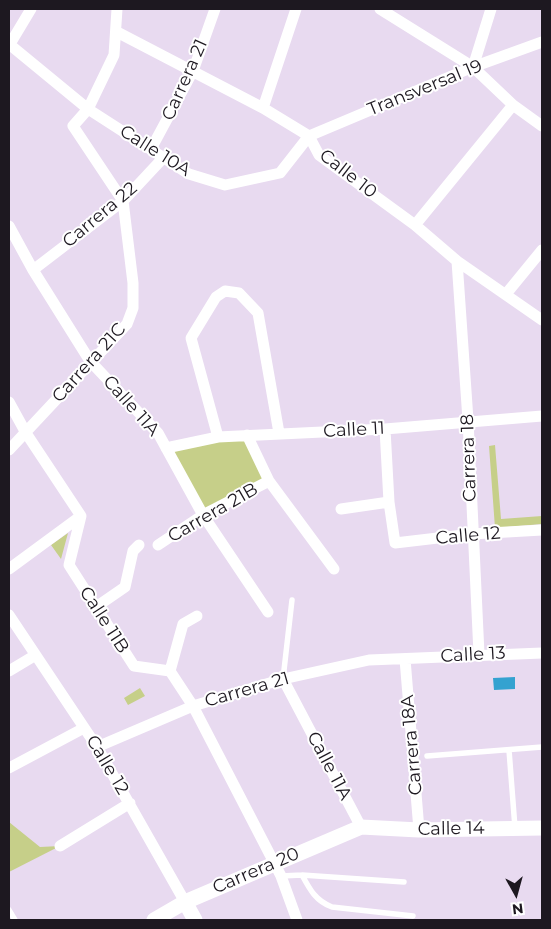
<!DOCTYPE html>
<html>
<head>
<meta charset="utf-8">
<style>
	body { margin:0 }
	#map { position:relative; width:551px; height:929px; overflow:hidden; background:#e8daf0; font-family:Montserrat,sans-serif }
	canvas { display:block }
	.frame { position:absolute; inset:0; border:10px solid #1d1820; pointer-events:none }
	.north { position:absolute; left:491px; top:869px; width:50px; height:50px; -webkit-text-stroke:4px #fff; paint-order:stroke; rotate:173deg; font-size:14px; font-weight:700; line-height:20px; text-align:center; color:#1d1820 }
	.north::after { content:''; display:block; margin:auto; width:18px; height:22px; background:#1d1820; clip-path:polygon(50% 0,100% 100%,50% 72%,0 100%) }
</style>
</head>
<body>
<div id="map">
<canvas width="551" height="929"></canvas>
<div class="frame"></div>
<div class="north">N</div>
</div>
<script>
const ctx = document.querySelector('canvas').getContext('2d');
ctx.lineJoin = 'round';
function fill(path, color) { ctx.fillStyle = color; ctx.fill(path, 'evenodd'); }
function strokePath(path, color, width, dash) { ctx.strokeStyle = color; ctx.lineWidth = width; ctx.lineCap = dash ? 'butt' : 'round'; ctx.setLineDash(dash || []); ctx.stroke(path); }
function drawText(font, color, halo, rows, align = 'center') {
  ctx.font = font + ' Montserrat,sans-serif'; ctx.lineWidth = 4; ctx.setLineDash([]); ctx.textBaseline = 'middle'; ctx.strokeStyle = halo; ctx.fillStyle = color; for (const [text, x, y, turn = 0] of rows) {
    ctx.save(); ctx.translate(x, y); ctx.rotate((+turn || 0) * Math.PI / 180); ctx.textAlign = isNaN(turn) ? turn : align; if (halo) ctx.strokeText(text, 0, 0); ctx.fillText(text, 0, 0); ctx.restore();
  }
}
fill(new Path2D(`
	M247 435 269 481 203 515 166 448Z
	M495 445 501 519 542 516V524L495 528 489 446Z
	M68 533 61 559 51 545Z
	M140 688 145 696 128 705 124 698Z
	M9 822 40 847 60 846 9 872Z`), '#c6cf89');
fill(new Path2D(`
	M515 677V689L494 690 493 678Z`), '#34a2d0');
strokePath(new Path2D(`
	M283 679 292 600
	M509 750 515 828
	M427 756 542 747
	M302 875 404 882
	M281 876 302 875C310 890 316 901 332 907L413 916
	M9 910 15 920`), '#fff', 5.5);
strokePath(new Path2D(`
	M380 9 473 67 513 105 542 126
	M117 32 263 108 309 136 319 155 415 225 457 261 542 320
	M9 44 88 109 189 174 225 185 280 173 309 136 473 67 542 42
	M10 44 31 9
	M473 67 491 9
	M263 108 296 9
	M151 149 193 71 215 9
	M415 225 513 105
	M9 226 33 270 90 361 158 433 203 515 268 612
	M457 261 468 420 479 654
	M33 270 123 201 164 157
	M506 294 542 250
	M9 402 26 433 81 516 69 565 134 666 170 671 193 706 281 876 297 920
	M385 429 389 502 395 543 472 534 542 530
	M247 435 269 481 334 569
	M218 437 191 338 216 297 225 291 239 293 258 313 279 433
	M166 448 218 437 385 429 542 416
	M9 450 127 324 133 308V283L123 201 73 126 88 109 114 55 117 9
	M341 509 389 502
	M158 545 203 515 269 481
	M9 569 81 516
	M96 607 125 587 133 551 139 545
	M9 615 97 747 185 902
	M405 659 419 830
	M9 671 34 656
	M170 671 183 624 197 616
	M283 679 361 827
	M97 747 193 706 283 679 369 660 542 653
	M9 768 84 728
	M60 846 130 803`), '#fff', 11);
strokePath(new Path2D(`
	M185 902 195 920
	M154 920 185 902 361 827 419 830 542 828`), '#fff', 15);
drawText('18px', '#1d1820', '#fff', [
	["Carrera 21",185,80,-66],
	["Transversal 19",425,88,-22],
	["Calle 10A",155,151,32],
	["Calle 10",348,174,38],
	["Carrera 22",100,215,-40],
	["Carrera 21C",89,363,-48],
	["Calle 11A",131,406,48],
	["Calle 11",354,430,-3],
	["Carrera 18",469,458,-92],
	["Carrera 21B",213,513,-30],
	["Calle 12",468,536,-5],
	["Calle 11B",104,620,57],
	["Calle 13",473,655,-3],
	["Carrera 21",247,690,-16],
	["Carrera 18A",412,745,-95],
	["Calle 12",107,765,59],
	["Calle 11A",329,766,62],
	["Calle 14",451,829,-1],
	["Carrera 20",256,871,-23]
]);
</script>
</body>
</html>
